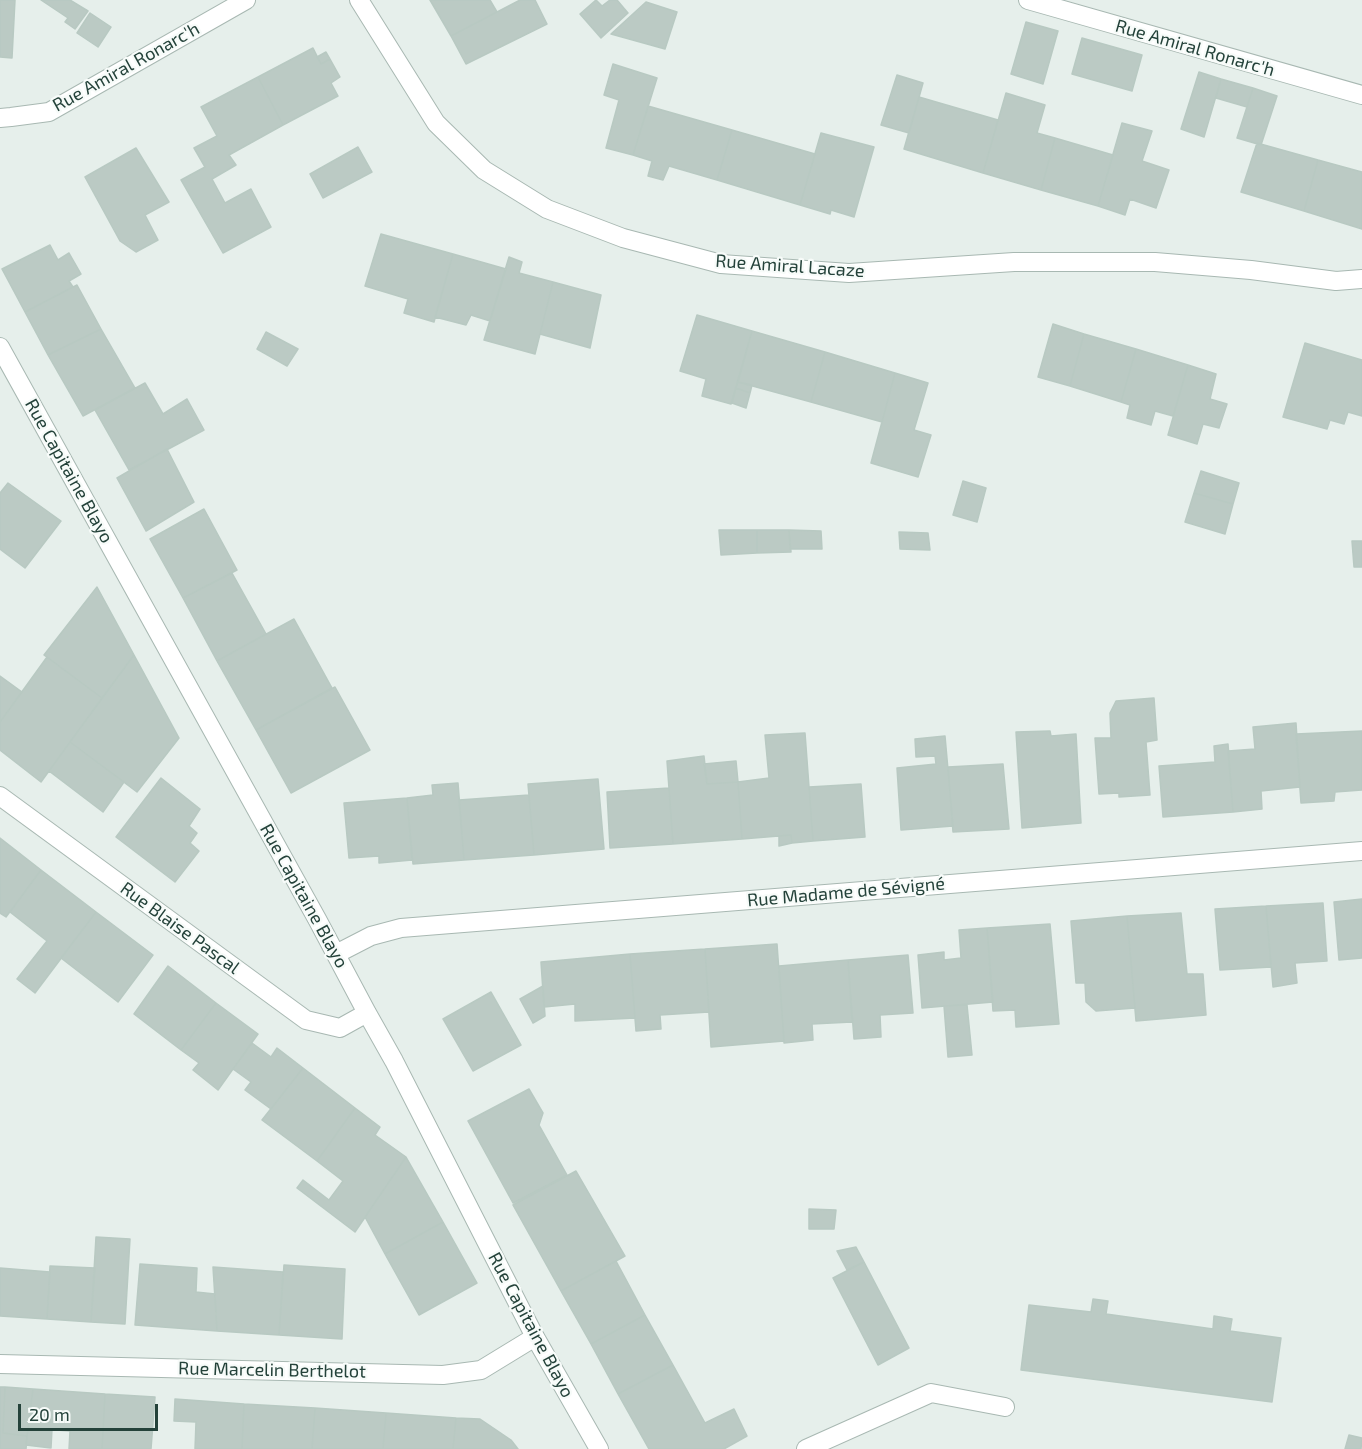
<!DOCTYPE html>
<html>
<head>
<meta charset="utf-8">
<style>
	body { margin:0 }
	#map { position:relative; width:1362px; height:1449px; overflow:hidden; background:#e6efeb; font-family:"Exo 2",sans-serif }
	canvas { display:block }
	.scale { position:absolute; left:18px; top:1404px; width:140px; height:27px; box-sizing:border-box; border:3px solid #24423a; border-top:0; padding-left:8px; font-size:18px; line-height:21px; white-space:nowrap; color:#24423a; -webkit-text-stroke:4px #f7fbf9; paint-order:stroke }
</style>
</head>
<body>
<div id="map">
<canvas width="1362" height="1449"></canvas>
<div class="scale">20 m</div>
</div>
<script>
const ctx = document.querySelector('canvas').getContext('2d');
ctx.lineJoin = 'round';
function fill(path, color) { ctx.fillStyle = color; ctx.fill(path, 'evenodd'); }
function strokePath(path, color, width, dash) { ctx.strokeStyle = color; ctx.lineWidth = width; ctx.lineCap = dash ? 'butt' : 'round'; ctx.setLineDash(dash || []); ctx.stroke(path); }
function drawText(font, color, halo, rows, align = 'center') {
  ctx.font = font + ' "Exo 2",sans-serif'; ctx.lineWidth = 4.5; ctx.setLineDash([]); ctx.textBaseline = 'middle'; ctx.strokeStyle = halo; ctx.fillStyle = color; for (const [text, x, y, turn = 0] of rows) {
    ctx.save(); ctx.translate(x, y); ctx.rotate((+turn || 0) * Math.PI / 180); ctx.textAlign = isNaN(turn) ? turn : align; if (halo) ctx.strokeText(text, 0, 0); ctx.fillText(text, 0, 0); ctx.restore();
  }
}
const building = new Path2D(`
	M0 0H15L12 58 0 57Z
	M41 0H70L88 11 75 29 65 22 68 18Z
	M430 0H490L497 12 451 36Z
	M520 0H535L547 24 466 64 451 36Z
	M596 0 602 6 610 0H617L628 13 601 38 580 14Z
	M646 2 677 12 665 49 611 34Z
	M90 13 111 27 98 47 77 33Z
	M1026 22 1058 31 1043 84 1011 74Z
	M1082 38 1142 55 1132 91 1072 74Z
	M313 48 321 64 330 59 340 77 331 83 338 96 283 125 258 77Z
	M326 52 330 59 321 64 317 57Z
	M613 64 657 78 633 155 606 148 619 100 604 95Z
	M1199 72 1221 79 1204 137 1181 129Z
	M897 75 923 83 909 133 881 125Z
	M258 77 283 125 229 155 236 165 212 179 225 203 251 189 271 227 223 253 181 180 205 167 194 148 217 136 201 107Z
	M1221 79 1253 88 1247 107 1216 98Z
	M1253 88 1277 96 1261 145 1237 138Z
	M1006 93 1045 105 1037 133 1055 138 1041 190 983 173Z
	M919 97 998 120 983 173 904 149Z
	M648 106 732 130 717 180 669 166 663 180 648 176 652 161 633 155Z
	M1122 123 1152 131 1142 161 1169 170 1156 208 1130 199 1125 215 1098 206Z
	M732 130 815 154 800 205 717 180Z
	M821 133 874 147 854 217 831 210 830 214 800 205Z
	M1055 138 1113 155 1098 206 1041 190Z
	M1257 143 1318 160 1304 211 1241 192Z
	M358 147 372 172 323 198 310 174Z
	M136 148 169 202 145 215 158 240 136 252 120 241 85 177Z
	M1318 160 1362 172V229L1304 211Z
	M381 234 453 254 434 322 404 313 408 299 365 286Z
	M50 245 58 260 69 253 81 274 69 281 73 287 25 312 2 269Z
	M453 254 506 269 490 321 471 315 466 325 435 317Z
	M509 257 522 262 519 273 553 282 535 354 484 340Z
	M553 282 601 295 590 348 540 334Z
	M77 285 101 329 48 355 25 312Z
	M697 315 752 331 731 404 702 396 706 379 680 371Z
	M1053 324 1084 334 1070 386 1038 377Z
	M101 329 135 388 83 416 48 355Z
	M752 331 825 352 811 402 738 382Z
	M266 332 298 349 287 366 257 349Z
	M1084 334 1136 349 1121 402 1070 386Z
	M1305 343 1362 360V416L1348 412 1344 424 1330 420 1327 429 1283 417Z
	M1136 349 1188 365 1173 416 1155 411 1151 425 1127 418 1130 405 1121 402Z
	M825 352 895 373 882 422 811 402Z
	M1188 365 1216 374 1210 399 1227 404 1219 428 1203 424 1197 444 1168 435Z
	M895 373 928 383 914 430 931 435 918 477 871 463Z
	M738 382 752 385 750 393 736 388Z
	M145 383 163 414 187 399 204 430 129 470 95 410Z
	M736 388 750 393 746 408 732 403Z
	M167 449 194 502 146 531 117 478Z
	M1201 471 1239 483 1233 504 1194 493Z
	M963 481 986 488 977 522 953 515Z
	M8 483 61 521 25 568 0 549V493Z
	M1194 493 1233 504 1225 534 1185 522Z
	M204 509 237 570 183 598 150 539Z
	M719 530H757V553L721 555Z
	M757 530H789L791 552 757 553Z
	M789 530 821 531 822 549H790Z
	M899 532 928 533 930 550 900 549Z
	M1352 541H1362V567H1354Z
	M232 573 266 634 217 661 183 598Z
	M97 587 134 655 102 698 44 655Z
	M294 619 332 688 256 730 217 661Z
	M134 655 179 738 137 792 70 742Z
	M47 657 102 698 41 782 0 750V722Z
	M0 676 22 692 0 722Z
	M335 687 370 750 291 793 256 730Z
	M1154 698 1157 740 1146 742 1150 795 1119 797V793L1099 794 1095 738H1111L1110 713 1116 701Z
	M1296 723 1300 787 1261 791 1262 809 1233 812 1228 751 1255 749 1253 727Z
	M1050 731 1051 736 1076 734 1081 823 1022 828 1016 732Z
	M1362 731V790L1335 792 1334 801 1301 803 1296 734Z
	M805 733 813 841 792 843 791 835 742 839 738 782 769 778 765 735Z
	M945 736 953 826 901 830 897 768 936 764 935 756 916 757 915 739Z
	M70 742 124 782 103 812 49 771Z
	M1228 744 1233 812 1163 817 1159 766 1215 762 1214 746Z
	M704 756 707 784 738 782 742 839 673 844 667 761Z
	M736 761 738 782 707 784 704 764Z
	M1003 764 1009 829 953 832 948 767Z
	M161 778 200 809 189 826 197 833 190 843 199 851 175 882 116 837Z
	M598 779 604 849 534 855 528 784Z
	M458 783 464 860 413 864 407 798 433 795 432 785Z
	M861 784 865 837 813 841 809 787Z
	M669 788 673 844 610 848 607 792Z
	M529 795 534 855 464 860 459 800Z
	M407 798 412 860 379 863V856L349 858 344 803Z
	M791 835 792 843 779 846V836Z
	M0 838 41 870 6 917 0 913Z
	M41 870 96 912 35 993 17 979 47 941 10 912Z
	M1362 899V958L1339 960 1334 902Z
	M1323 903 1327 961 1295 963 1297 983 1273 987 1266 906Z
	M1266 906 1271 967 1220 970 1215 909Z
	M96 912 153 955 118 1002 61 958Z
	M1181 913 1187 974H1203L1206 1015 1136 1021 1127 916Z
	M1127 916 1135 1008 1096 1011 1086 1002 1085 983H1076L1071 921Z
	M1050 924 1059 1024 1016 1027 1015 1010 993 1011 987 928Z
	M987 928 993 1002 922 1008 918 955 944 952V960L961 958 959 930Z
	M777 944 784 1041 711 1047 705 949Z
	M705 949 709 1012 660 1015 661 1029 636 1031 630 954Z
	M630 954 635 1018 575 1021V1004L544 1007 541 962Z
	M908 955 913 1013 880 1015 881 1037 854 1039 848 960Z
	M848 960 852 1022 812 1024 813 1040 784 1043 779 966Z
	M168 966 216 1003 181 1050 134 1014Z
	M543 986 545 1016 533 1023 520 999Z
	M491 992 521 1045 473 1071 443 1019Z
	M216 1003 258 1034 218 1090 193 1070 199 1063 181 1050Z
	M967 1005 972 1055 948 1057 944 1006Z
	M252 1043 271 1057 277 1048 303 1068 271 1109 245 1090 251 1082 233 1069Z
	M303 1068 355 1108 317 1161 262 1120Z
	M529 1089 543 1113 539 1125 567 1175 513 1203 468 1121Z
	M355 1108 380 1127 375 1135 406 1157 355 1232 297 1188 303 1180 329 1200 343 1181 317 1161Z
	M406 1157 443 1222 385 1254 365 1217Z
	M576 1171 625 1256 561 1291 513 1205Z
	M809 1209 836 1210 834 1229H809Z
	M443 1222 477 1283 419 1315 385 1254Z
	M96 1237 130 1239 125 1324 91 1322Z
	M856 1247 864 1262 847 1270 837 1251Z
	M616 1261 645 1315 591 1344 561 1291Z
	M864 1262 909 1348 878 1365 833 1278Z
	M140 1264 197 1268 196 1292 215 1294 217 1331 135 1325Z
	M284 1265 345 1269 342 1339 279 1335Z
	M50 1266 95 1268 91 1322 47 1319Z
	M213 1267 283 1272 279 1335 217 1331Z
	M0 1268 50 1272 47 1319 0 1316Z
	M1093 1299 1108 1301 1106 1314 1213 1329 1214 1316 1232 1319 1230 1331 1281 1338 1272 1402 1021 1370 1029 1305 1091 1312Z
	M645 1315 673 1365 618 1394 591 1344Z
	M673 1365 705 1423 734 1409 747 1436 724 1449H649L618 1394Z
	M0 1387H5L3 1433 27 1436 26 1449H0Z
	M5 1387 33 1389 27 1436 3 1433Z
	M33 1389 105 1394 102 1449H69L70 1431 28 1428Z
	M105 1394 155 1397 151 1449H102Z
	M175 1399 244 1404 242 1449H195L196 1422 174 1421Z
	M244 1404 315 1408 312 1449H242Z
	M315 1408 386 1413 383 1449H312Z
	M386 1413 456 1418 453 1449H383Z
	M456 1418 480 1419 511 1440 518 1449H453Z
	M28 1428 52 1429 51 1448 26 1445Z
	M1349 1435 1362 1438 1361 1449H1345Z`);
fill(building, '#bbcac4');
strokePath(building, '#b8c9c2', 1.5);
const minor = new Path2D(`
	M359 0 436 123 484 170 547 209 623 238 721 264 849 273 1014 262H1155L1251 270 1336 281 1362 279
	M1028 0 1362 95
	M0 118 11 117 49 112 246 0
	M0 347 317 919 367 1013 394 1061 535 1337 599 1449
	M0 796 306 1020 340 1028 367 1013
	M336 954 371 936 401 928 1362 851
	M0 1364 443 1375 481 1370 535 1337
	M806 1449 931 1393 1005 1407`);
strokePath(minor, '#a8b8b2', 20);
strokePath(minor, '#fff', 18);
drawText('18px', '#24423a', '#f7fbf9', [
	["Rue Amiral Ronarc'h",1195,48,16],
	["Rue Amiral Ronarc'h",126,67,-29],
	["Rue Amiral Lacaze",790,266,4],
	["Rue Capitaine Blayo",69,471,61],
	["Rue Madame de Sévigné",846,892,-5],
	["Rue Capitaine Blayo",304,896,61],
	["Rue Blaise Pascal",180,928,36],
	["Rue Capitaine Blayo",531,1325,62],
	["Rue Marcelin Berthelot",272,1370,1]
]);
</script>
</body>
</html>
